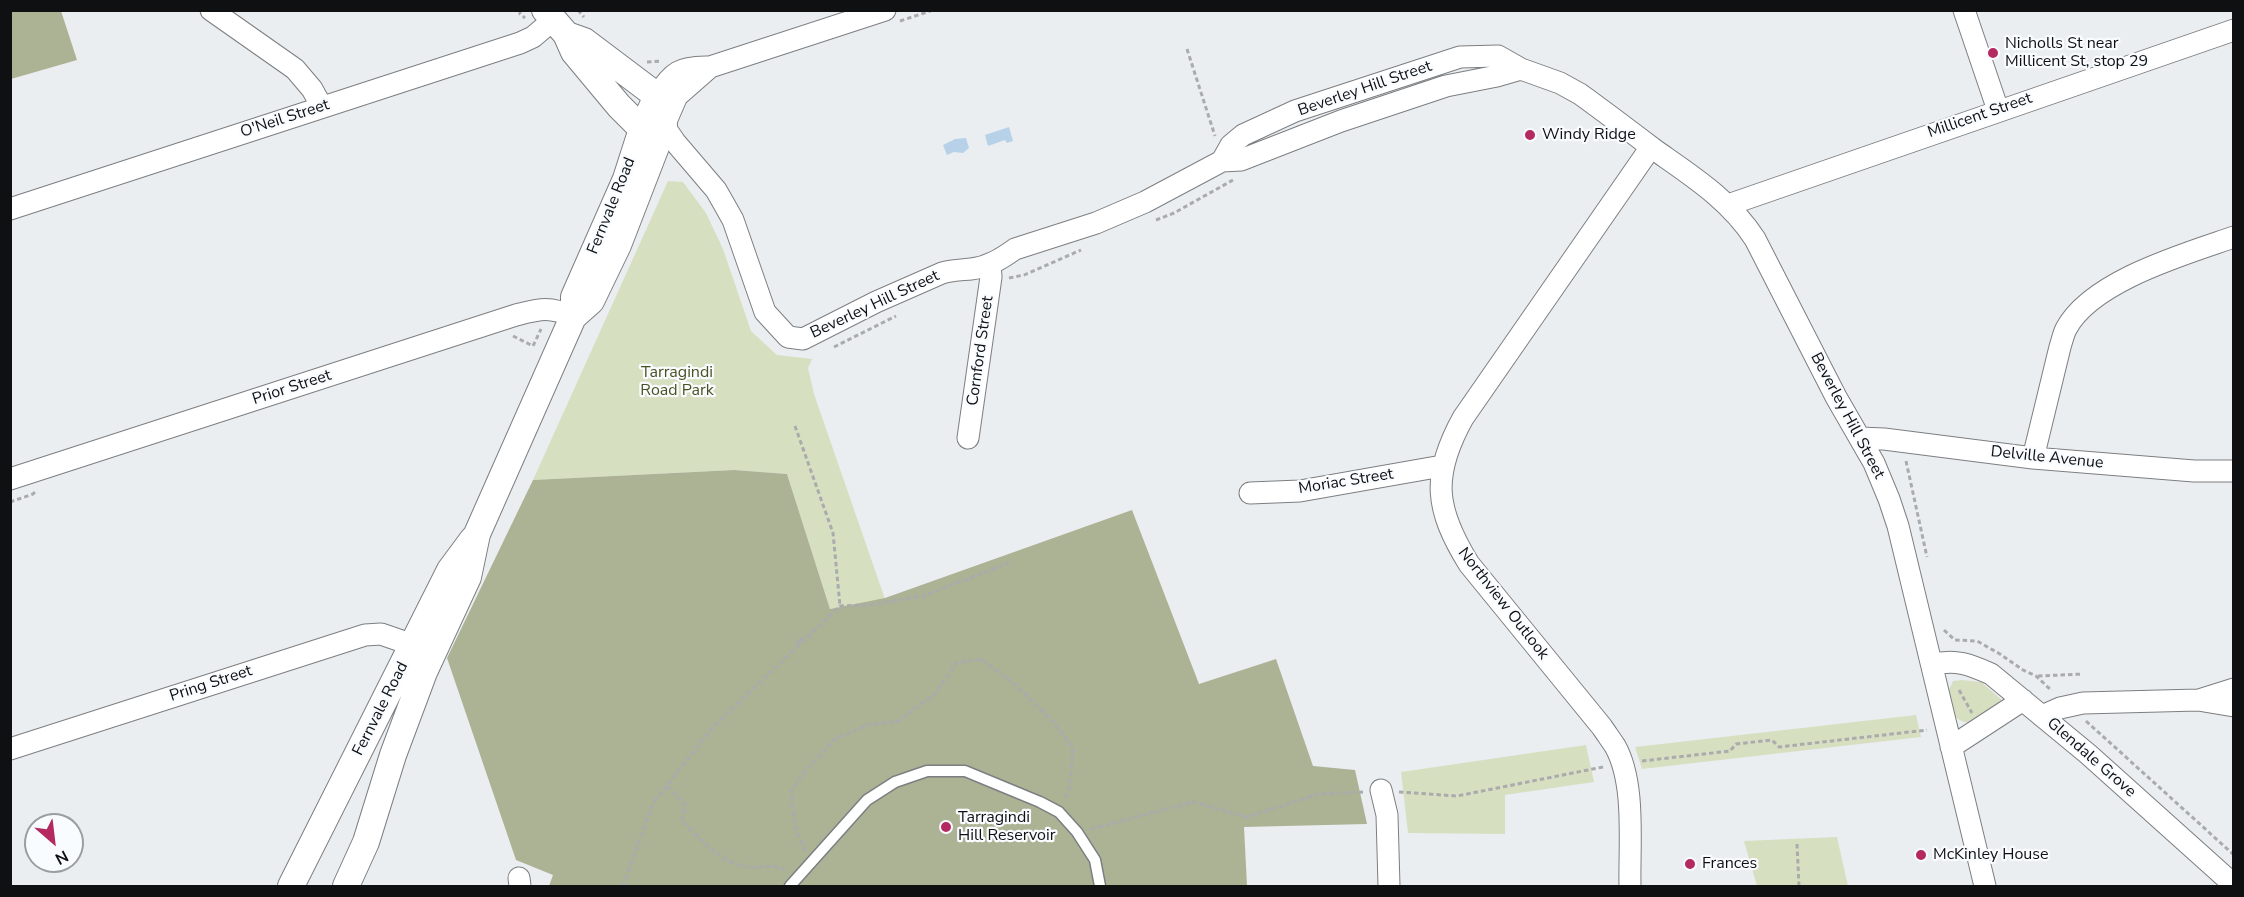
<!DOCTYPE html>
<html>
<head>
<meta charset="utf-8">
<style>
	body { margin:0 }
	#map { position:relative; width:2244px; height:897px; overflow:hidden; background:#ebeef1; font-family:"Nunito Sans",sans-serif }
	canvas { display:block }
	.frame { position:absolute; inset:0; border:12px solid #0f1011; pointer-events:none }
	.north { position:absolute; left:24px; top:813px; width:60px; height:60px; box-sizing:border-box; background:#f9fcff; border:2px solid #9b9ea0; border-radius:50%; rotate:152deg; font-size:16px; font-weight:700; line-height:24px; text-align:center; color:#0f1011 }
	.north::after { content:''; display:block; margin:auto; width:21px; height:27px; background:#b52961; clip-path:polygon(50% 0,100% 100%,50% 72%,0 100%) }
</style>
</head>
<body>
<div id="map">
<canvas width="2244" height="897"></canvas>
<div class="frame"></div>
<div class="north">N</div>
</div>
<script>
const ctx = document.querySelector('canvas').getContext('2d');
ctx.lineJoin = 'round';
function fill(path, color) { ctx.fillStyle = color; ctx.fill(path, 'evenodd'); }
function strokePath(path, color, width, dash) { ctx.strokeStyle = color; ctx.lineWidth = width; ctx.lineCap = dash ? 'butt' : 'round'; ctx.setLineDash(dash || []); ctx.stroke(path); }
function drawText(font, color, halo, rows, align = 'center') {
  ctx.font = font + ' "Nunito Sans",sans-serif'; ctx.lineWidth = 4.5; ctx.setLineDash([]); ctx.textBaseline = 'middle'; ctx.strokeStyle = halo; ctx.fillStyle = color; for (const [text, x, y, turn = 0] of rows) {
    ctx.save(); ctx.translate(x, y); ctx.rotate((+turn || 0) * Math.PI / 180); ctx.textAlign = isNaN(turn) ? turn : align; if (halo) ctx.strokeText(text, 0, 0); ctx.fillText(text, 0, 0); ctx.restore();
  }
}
fill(new Path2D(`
	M668 181 683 182 706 213 723 249 751 331 777 355 812 359 808 368 814 394 885 599 830 609 787 474 734 470 533 480Z
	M1962 680 1981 682 2003 701C1997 707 1973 724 1964 722 1961 721 1958 719 1955 717L1949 690 1953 681Z
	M1916 715 1921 737 1642 769 1635 747Z
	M1586 745 1594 782 1505 795V834L1408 833 1401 772Z
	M1837 837 1848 886H1757L1744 841Z`), '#d7dfc1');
fill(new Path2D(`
	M11 10 61 11 77 60 11 79Z
	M734 470 787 474 830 609 885 598 1132 510 1199 684 1276 659 1313 766 1355 770 1367 824 1244 827 1247 886H549L553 875 516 860 447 658 533 480Z`), '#abb394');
fill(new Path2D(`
	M1009 127 1013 141 1007 143 1005 140 988 146 985 135Z
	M966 138 969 148 963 153 954 152 947 155 943 145 955 139Z`), '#b7d1e9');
const service = new Path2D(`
	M790 886 867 800 895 782 927 771H965L1040 802 1059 812 1077 832 1095 860 1100 886`);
const minor = new Path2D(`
	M211 10 295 69 312 89 322 107
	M1964 10 1998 110
	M710 67 677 96 664 126 675 142 716 190 724 204 733 220 765 312 788 337 803 339 876 302 942 273C952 270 961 270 971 269 988 267 1001 259 1015 249L1096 223 1145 202 1222 161 1231 145 1243 135 1295 111 1460 57 1498 56 1521 69 1560 83 1580 94C1605 112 1630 131 1655 150 1692 176 1730 200 1755 239L1836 397 1874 463 1889 499 1898 526 1985 886
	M657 96C672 72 680 66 710 67L885 10
	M1222 161 1241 160 1341 121 1446 86 1497 76 1521 69
	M1728 205 2234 30
	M10 209 520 43 533 37 553 20
	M968 438 991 277 990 264
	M1860 438 1884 439 2033 458 2194 471H2234
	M2033 458 2060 347C2062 341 2063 335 2066 329 2091 281 2185 254 2234 237
	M10 479 516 315C540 309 550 306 573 317
	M1250 493 1300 491 1442 466
	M1933 665C1954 658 1971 665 1991 674L2088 754 2234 885
	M2199 700 2234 689
	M2042 716 2060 708 2083 703 2198 700 2234 706
	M1951 747 2023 700
	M10 749 365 635 381 634 413 645
	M1381 790 1387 815 1389 886
	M519 878 520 886
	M1630 886C1629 845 1636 783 1615 746 1611 740 1606 733 1602 727L1469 564C1435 509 1431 476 1463 418L1651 147`);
const tertiary = new Path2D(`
	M545 10 566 34 574 52 619 106 642 129 658 127
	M567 35 584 41 657 96 660 112
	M574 302V297L626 179 642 129 657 96
	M291 886 450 570 473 539
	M346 886 366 842 393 755 424 672 468 577 477 534 573 317 591 301 618 245 664 126`);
strokePath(service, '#7c7f82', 13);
strokePath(minor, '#7c7f82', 23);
strokePath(tertiary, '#7c7f82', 28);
strokePath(new Path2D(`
	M520 10V14L525 18
	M578 10 584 17
	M900 21 933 10
	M1187 49 1215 136
	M647 62 661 61
	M1156 220 1174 213 1233 180
	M1009 278 1024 275 1081 250
	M513 336 533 346 541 329
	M834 347 896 316
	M795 426 833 533 840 606
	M1906 461 1927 557
	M10 502 33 494 36 491
	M1944 630 1955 640 1977 641 2000 654 2023 670 2036 676 2052 691
	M800 644 797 641 801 638 803 640
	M2038 676 2083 674
	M1959 690 1972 713
	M2086 721 2234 855
	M1642 761 1730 751 1736 744 1772 740 1779 747 1927 730
	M667 786 685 805 682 821C699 838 723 865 749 867 763 868 773 864 786 870
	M1399 792 1457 796 1603 767
	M1091 829 1193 802 1247 817 1319 794 1363 792
	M1797 844 1799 886
	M805 851 795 827 791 791 807 769 835 739 868 725 898 721 934 695 956 663 981 659 1017 686 1053 722 1073 747 1070 786 1065 799
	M623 886 653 803 713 727 840 606 869 605 923 596 1009 563`), '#a9abad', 3, [4.5, 3]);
strokePath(service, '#fff', 10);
strokePath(minor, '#fff', 21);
strokePath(tertiary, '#fff', 26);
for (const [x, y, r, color] of [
	[1993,53,6,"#b52961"],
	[1530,135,6,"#b52961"],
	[946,827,6,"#b52961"],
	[1921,855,6,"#b52961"],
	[1690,864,6,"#b52961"]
]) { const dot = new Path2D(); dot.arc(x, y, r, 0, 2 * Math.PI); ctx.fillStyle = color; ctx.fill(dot); strokePath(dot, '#f9fcff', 2); }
drawText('16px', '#0f1011', '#f9fcff', [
	["Nicholls St near",2005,44],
	["Millicent St, stop 29",2005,62],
	["Windy Ridge",1542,135],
	["Tarragindi",958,818],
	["Hill Reservoir",958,836],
	["McKinley House",1933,855],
	["Frances",1702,864]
], 'left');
drawText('16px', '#0f1011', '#f9fcff', [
	["Beverley Hill Street",1365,89,-19],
	["Millicent Street",1980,116,-19],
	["O'Neil Street",285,119,-18],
	["Fernvale Road",612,206,-68],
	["Beverley Hill Street",875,305,-25],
	["Cornford Street",981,351,-82],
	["Prior Street",292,388,-18],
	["Beverley Hill Street",1847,416,62],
	["Delville Avenue",2047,458,6],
	["Moriac Street",1346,482,-9],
	["Northview Outlook",1503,604,52],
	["Pring Street",211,684,-18],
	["Fernvale Road",381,709,-63],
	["Glendale Grove",2091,758,41]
]);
drawText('16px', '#485220', '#f9fcff', [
	["Tarragindi",677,373],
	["Road Park",677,391]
]);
</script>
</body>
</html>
